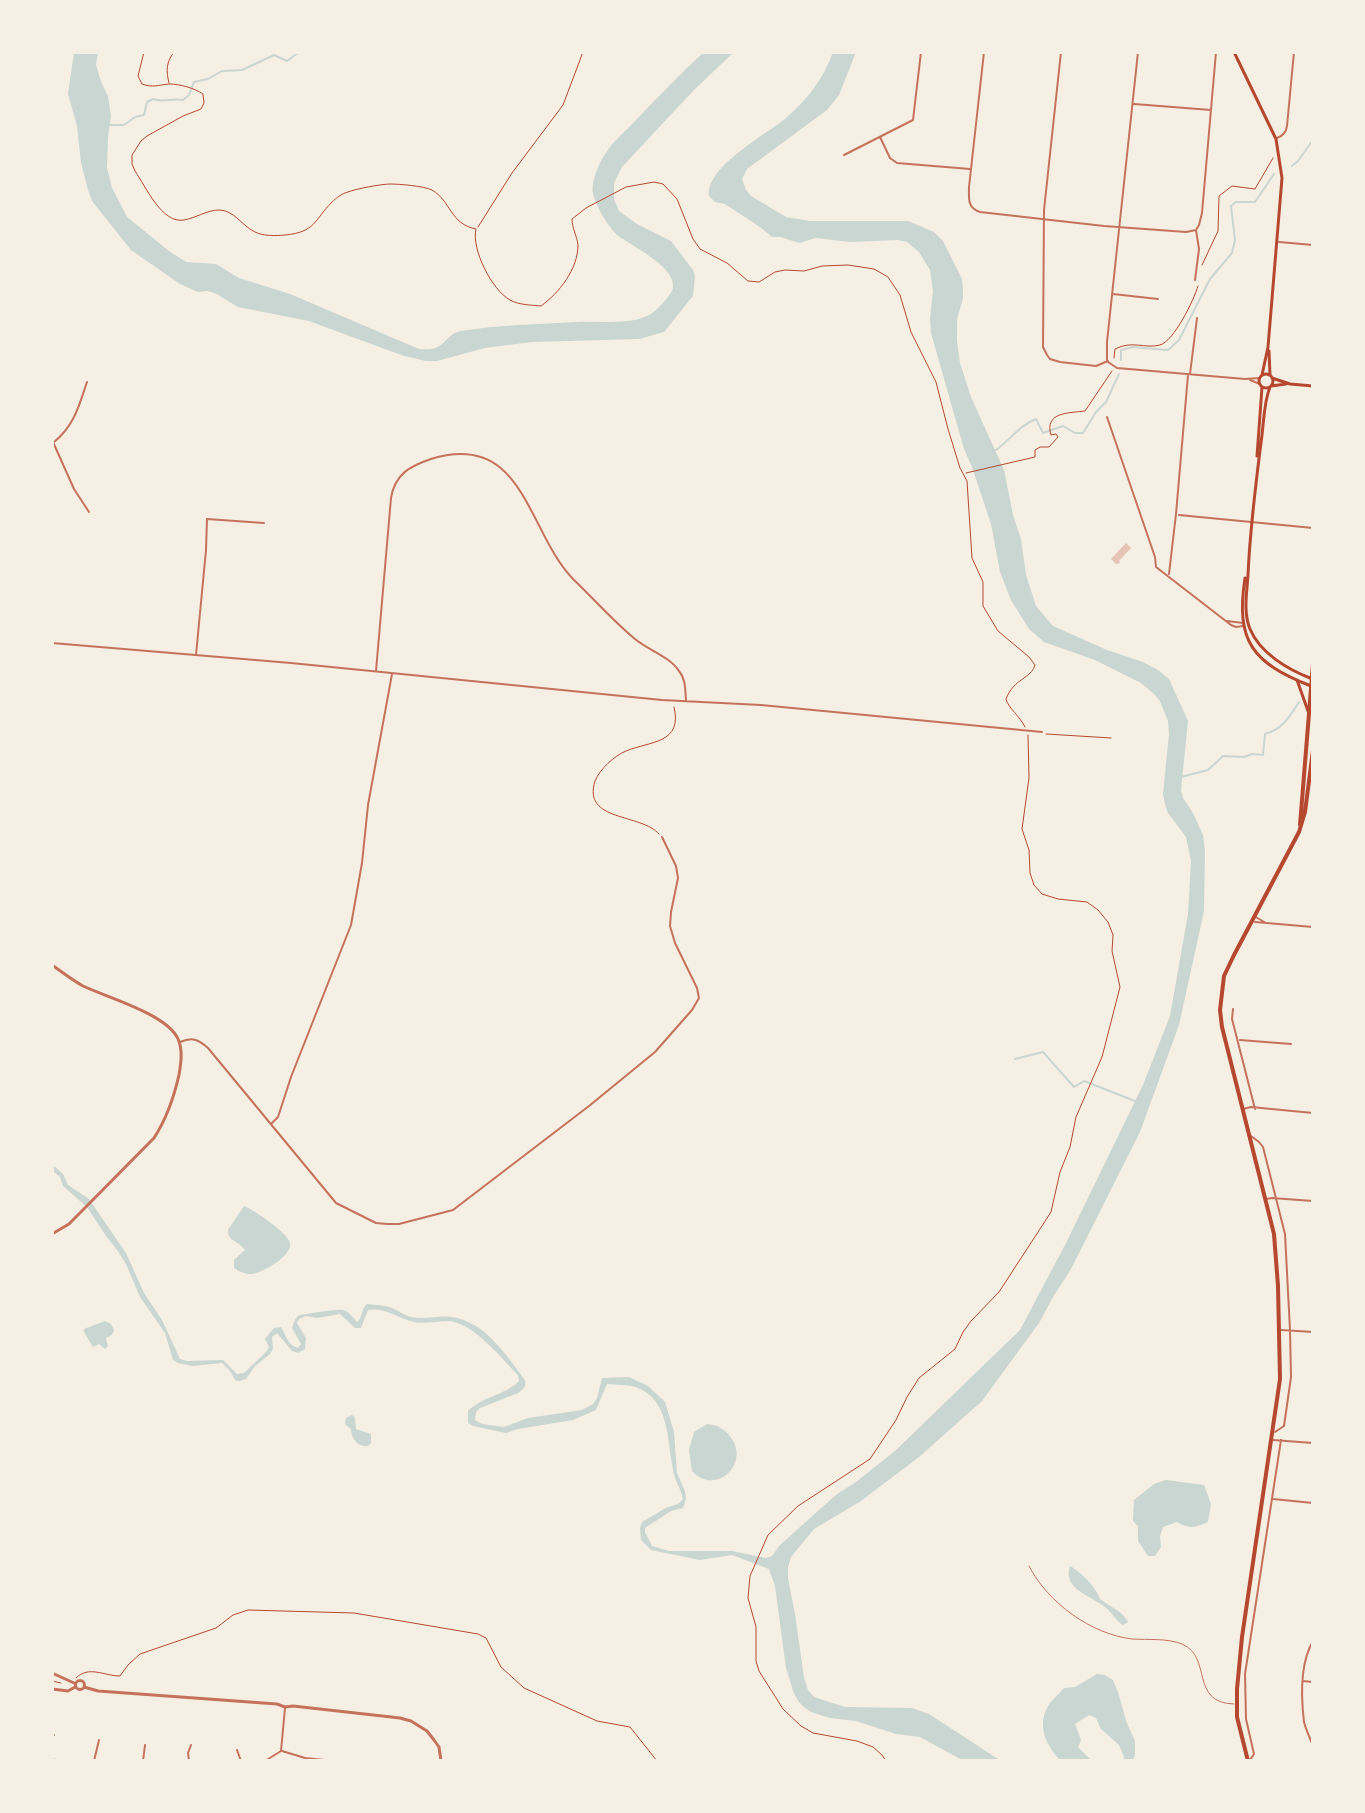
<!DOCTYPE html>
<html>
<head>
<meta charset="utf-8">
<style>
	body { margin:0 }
	#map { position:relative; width:1365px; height:1813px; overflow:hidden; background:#f6efe4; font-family:Quicksand,sans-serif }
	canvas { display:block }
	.frame { position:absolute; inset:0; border:54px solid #f6efe4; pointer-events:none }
</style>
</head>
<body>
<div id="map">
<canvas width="1365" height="1813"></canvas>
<div class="frame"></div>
</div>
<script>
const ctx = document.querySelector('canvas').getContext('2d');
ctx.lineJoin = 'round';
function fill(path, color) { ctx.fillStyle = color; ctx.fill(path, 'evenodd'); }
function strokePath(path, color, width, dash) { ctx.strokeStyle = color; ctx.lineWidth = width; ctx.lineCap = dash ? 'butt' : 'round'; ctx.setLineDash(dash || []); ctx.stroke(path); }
fill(new Path2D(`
	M74 52H98L96 65 101 82 108 96 111 116 108 137 107 168 112 188 127 217 169 251 186 262 216 264 239 278 290 294 419 349C448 352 442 335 461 331 499 325 539 324 577 322 597 321 631 325 649 315 655 313 672 294 673 288 676 266 631 246 617 235 607 225 596 207 593 193 591 182 599 162 606 153 613 141 626 131 635 121 657 98 680 74 704 52H734L694 90 622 167 614 183V199L619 211 637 224 671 241 693 270 695 276 693 296 664 332 639 339 532 342 508 345 485 348 437 361H426L404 356 309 321 238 307 215 293 207 291 198 292 180 284 131 250 92 201 88 190 81 163 77 126 68 94Z
	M833 52H856L839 95 827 110 747 169 742 179 746 190 751 196 786 217 810 221H908L934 232 943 241 962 279 963 289V298L957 319V341L960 363 971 397 1004 470 1013 515 1021 539 1026 575 1036 606 1053 626 1107 650 1143 662 1158 670 1169 679 1188 721 1181 790 1183 798 1193 813 1203 835 1205 851 1204 911 1179 1025 1140 1132 1071 1269 1053 1297 1039 1323 982 1401 919 1457 861 1501 814 1529 791 1557 788 1567V1578L795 1614 804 1678 808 1690 814 1697 845 1707 912 1708 929 1714 1001 1761H964L920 1737 896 1734 856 1721 830 1718 811 1712 804 1707 798 1701 793 1691 786 1668 775 1586 769 1569 732 1555 700 1560 651 1550 641 1540 640 1528 642 1522 666 1508 678 1504 683 1499C681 1488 674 1480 673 1469 667 1441 670 1401 638 1388 629 1384 616 1385 607 1384L596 1410 573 1420 518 1429 506 1433 473 1426 468 1423V1411C483 1396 504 1396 519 1381L518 1375C502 1359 473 1322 448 1321 436 1321 422 1325 410 1321 395 1316 383 1307 368 1310L361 1328H355L340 1314 317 1318 306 1316 299 1319 297 1323 306 1338 305 1349 298 1353 292 1351 277 1333 272 1337 273 1349 270 1354 255 1366 246 1379 239 1381 235 1380 230 1371 222 1363 192 1366 178 1363 173 1360 165 1333 140 1297 126 1264 117 1250 106 1236 87 1207 63 1186 60 1177 52 1170V1164L63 1174 68 1185 89 1199 126 1253 144 1293 162 1320 180 1359 187 1361 223 1360 237 1374 244 1373 267 1351 269 1347 265 1339 274 1328 281 1327C286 1335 288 1346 298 1348L301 1344 292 1328C294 1322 294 1320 298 1316 301 1314 339 1309 343 1310 349 1311 353 1318 357 1322 363 1318 361 1309 367 1304 375 1305 384 1305 392 1308 397 1310 402 1314 408 1316 423 1321 437 1315 451 1317 485 1321 506 1355 525 1380 526 1387 524 1389 518 1393L480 1408 476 1412 475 1420 482 1424 504 1427 528 1418 582 1410 593 1404 597 1398 602 1378 629 1377 648 1386 665 1402 674 1432 677 1473 685 1491 686 1499 683 1508 671 1511 645 1528V1532L652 1546 669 1551H732L766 1558 772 1556 780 1545 837 1494 856 1482 895 1451 1020 1330 1066 1243 1143 1085 1170 1016 1188 914 1191 861 1186 837 1168 813 1165 804 1163 794 1169 734 1168 721 1160 701 1154 694 1141 683 1095 660 1044 642 1029 629 1011 600 1000 572 991 524 972 467 964 449 931 333 930 318 933 291 930 270 919 252 907 242 898 240 850 242 816 238 799 243 781 237H772L760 227 725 204 715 202 709 196C705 167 767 134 786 118 807 100 824 78 833 52Z
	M244 1206C254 1210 287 1232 290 1243 293 1255 263 1273 252 1274 245 1274 240 1272 234 1268V1260L245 1250C239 1241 227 1241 228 1230Z
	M105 1321 111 1324 114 1330 112 1335 106 1338 108 1346 105 1349 99 1344 93 1347 84 1332V1329Z
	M352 1415 355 1417 356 1429 371 1434V1443L368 1446C358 1447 351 1439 351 1429L345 1424 346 1418Z
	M707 1424C717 1425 723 1428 729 1435 753 1463 715 1497 692 1471L689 1450 694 1432Z
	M1166 1480 1204 1485 1211 1504 1208 1522C1195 1528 1189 1529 1177 1522L1163 1527 1160 1536 1161 1547 1155 1556H1148L1138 1541V1526L1133 1521 1134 1500 1154 1484Z
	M1070 1566C1081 1572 1096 1587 1100 1599 1110 1607 1123 1611 1128 1622L1123 1625C1115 1620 1112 1612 1105 1607 1090 1595 1062 1589 1070 1566Z
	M1097 1674 1105 1675 1113 1680 1118 1692 1126 1721 1135 1741V1754L1133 1761H1123L1124 1757 1119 1745 1101 1729 1096 1718 1089 1715 1075 1724 1081 1740 1078 1747 1092 1761H1061C1047 1747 1037 1727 1047 1708 1050 1701 1059 1694 1064 1688L1075 1687Z`), '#c9d6d2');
strokePath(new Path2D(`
	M108 125H124L135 117 144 115 147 102 153 99C164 103 172 98 183 100L189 95 194 82 208 79 222 71 242 70 274 55 287 61 299 52
	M1292 166 1298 161 1313 140
	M1121 360V350L1133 347 1168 350 1179 340 1210 279 1232 253 1235 240 1231 206 1236 202H1255L1274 174
	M996 450C1010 440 1020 425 1036 419L1043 433 1063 426 1075 433H1083L1096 412 1106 402 1119 374
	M1181 777 1208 770 1223 756 1244 757 1252 754 1263 755 1265 734C1283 729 1289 717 1299 702
	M1015 1059 1043 1052 1074 1087 1084 1081 1135 1101`), '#c9d6d2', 2);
fill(new Path2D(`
	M1126 543 1131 548 1119 561 1120 563 1116 564 1111 559Z`), '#e6c5b7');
strokePath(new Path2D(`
	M144 52 138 76 142 84C153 88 158 85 169 84 180 84 194 88 203 94L204 103 201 109 183 116 147 136 141 141 132 155V164L135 171C146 187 162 224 184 220 196 218 207 210 219 210 234 210 242 226 255 232 263 236 275 236 285 235 316 232 314 220 332 202 336 198 343 193 348 192 355 189 382 184 390 184 399 184 424 186 432 190 451 201 450 224 476 229 471 249 492 290 510 300 519 305 531 305 541 306 559 293 578 269 578 245 577 236 572 228 572 219L586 208 626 187 654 182 663 184 677 199 693 239 700 249 727 263 748 281 759 282 775 272 785 270 804 271 822 266 848 265 874 269 888 277 900 295 911 332 936 382 948 429 960 468 967 481 972 558 983 582V606L998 631 1029 657 1035 665C1031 679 1014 678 1006 699 1008 708 1020 716 1025 727
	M169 83C166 71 166 62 174 52
	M478 227 512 173 563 105 583 52
	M1202 265 1218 231 1219 196 1232 186 1255 189 1273 158
	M1114 358 1115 349C1132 340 1145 349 1160 345 1174 341 1194 300 1198 286
	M966 473 1035 457V450L1040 447H1049L1058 437 1056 434 1051 435C1044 412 1069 413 1085 411L1112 371
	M1046 734 1111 738
	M659 834C641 813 582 822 595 781 600 769 614 756 626 751 650 741 683 744 674 707
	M76 1678C89 1665 104 1676 120 1676L128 1665 140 1654 216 1628 233 1615 248 1610 354 1613 478 1634 486 1638 501 1667 524 1688 597 1721 630 1727 657 1761
	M52 1681 61 1683
	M886 1761 882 1755 873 1747 857 1741 813 1733 801 1726 783 1709 759 1671 756 1661V1627L748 1598 750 1576 768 1535 798 1506 870 1459 896 1420 907 1397 919 1378 955 1349 963 1332 971 1321 999 1292 1051 1212 1060 1172 1070 1147 1076 1117 1102 1057 1120 987 1112 951 1113 935 1108 922 1098 910 1087 902 1058 899 1042 894 1034 885 1030 873 1029 850 1022 829 1029 778 1028 735`), '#b5482f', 1);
strokePath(new Path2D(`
	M1029 1566C1048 1603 1091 1634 1132 1639 1148 1640 1167 1638 1182 1644 1213 1657 1189 1703 1234 1704`), '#c5725c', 1);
strokePath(new Path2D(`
	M984 52 969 187C969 198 967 208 980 212L1104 226 1186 232 1196 230
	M1061 52 1044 210 1043 347 1047 355 1050 359 1060 362 1096 366 1108 361
	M1134 104 1211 110
	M880 137 890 158 897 163 970 169
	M1277 138C1283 136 1286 133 1287 126L1294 52
	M844 155 913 120 921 52
	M1279 242 1313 245
	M1195 280 1199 249 1196 230 1199 225 1202 213 1216 52
	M1113 294 1158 299
	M1107 360V342L1138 52
	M1108 362 1117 368 1245 379 1260 378
	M1190 374 1197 318
	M1250 380 1260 384
	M1107 417 1155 557 1156 567 1231 625 1236 627 1243 626
	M53 442 74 489 89 512
	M54 442C74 426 79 406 87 382
	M1179 515 1313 528
	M1169 574 1176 514 1188 375
	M1227 621 1243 623
	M52 643 291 663 662 700 761 705 1042 732
	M196 655 206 550 207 519 264 523
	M376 671 391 498C395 474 410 466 431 459 525 430 527 533 574 580 594 599 613 621 635 639 648 650 669 656 679 671 686 679 685 690 686 700
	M1254 916 1266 923
	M1255 922 1313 927
	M1233 1009 1232 1019 1255 1109
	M1240 1040 1291 1044
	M180 1042C192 1037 198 1039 208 1048L336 1203 376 1223 387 1224H399L453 1210 589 1106 655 1052 692 1010 699 998 697 988 675 943 670 926 671 912 678 878 676 866 662 837
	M1243 1109 1251 1107 1313 1113
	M271 1124 278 1117 291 1077 351 925 362 863 368 805 392 674
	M1251 1136 1259 1142 1263 1147 1285 1234 1290 1330 1291 1377 1284 1426 1275 1432
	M1266 1199 1272 1198 1313 1201
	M1281 1330 1313 1332
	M1273 1440 1313 1443
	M1273 1499 1313 1503
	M1313 1641C1300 1663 1301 1697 1304 1722 1306 1730 1310 1738 1313 1746
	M1303 1681 1313 1682
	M52 1736 54 1735
	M237 1750 241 1761
	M282 1751 305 1758 325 1760
	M52 1758 56 1761
	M1250 1760 1254 1754 1246 1719 1245 1674 1281 1440
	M94 1761 99 1740
	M143 1761 145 1745
	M189 1761 188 1753 191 1745
	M265 1761 281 1751 285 1708`), '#c5725c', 2);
strokePath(new Path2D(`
	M52 965C62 972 72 980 83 986 106 997 167 1014 178 1039 183 1050 181 1063 179 1075 174 1097 167 1118 154 1138L69 1224 52 1234
	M52 1673 74 1683
	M75.5 1685a4.5 4.5 0 1 1 9 0a4.5 4.5 0 1 1-9 0Z
	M84 1687 98 1691 277 1704 285 1707 293 1706 400 1718 411 1721 427 1731 434 1740 439 1747 441 1761
	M52 1689 68 1691 75 1687`), '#c5725c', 3);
strokePath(new Path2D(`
	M1234 52 1276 139 1282 178 1268 347 1262 375
	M1269 351 1270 375
	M1259 381a7 7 0 1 1 14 0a7 7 0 1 1-14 0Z
	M1272 378 1290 384 1313 386
	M1271 386 1286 384
	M1270 387C1264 402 1264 419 1262 435 1256 481 1250 528 1248 575 1247 592 1243 612 1250 629 1260 653 1287 669 1310 678
	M1257 456 1262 387
	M1245 578C1235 642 1253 663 1311 686
	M1297 680 1308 711`), '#b5482f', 3);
strokePath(new Path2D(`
	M1300 825 1313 664
	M1248 1761 1237 1717V1689L1242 1637 1280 1379 1278 1286 1274 1234 1222 1027 1220 1010 1224 976 1234 955 1299 832 1305 812 1313 750`), '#b5482f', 4);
</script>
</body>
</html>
